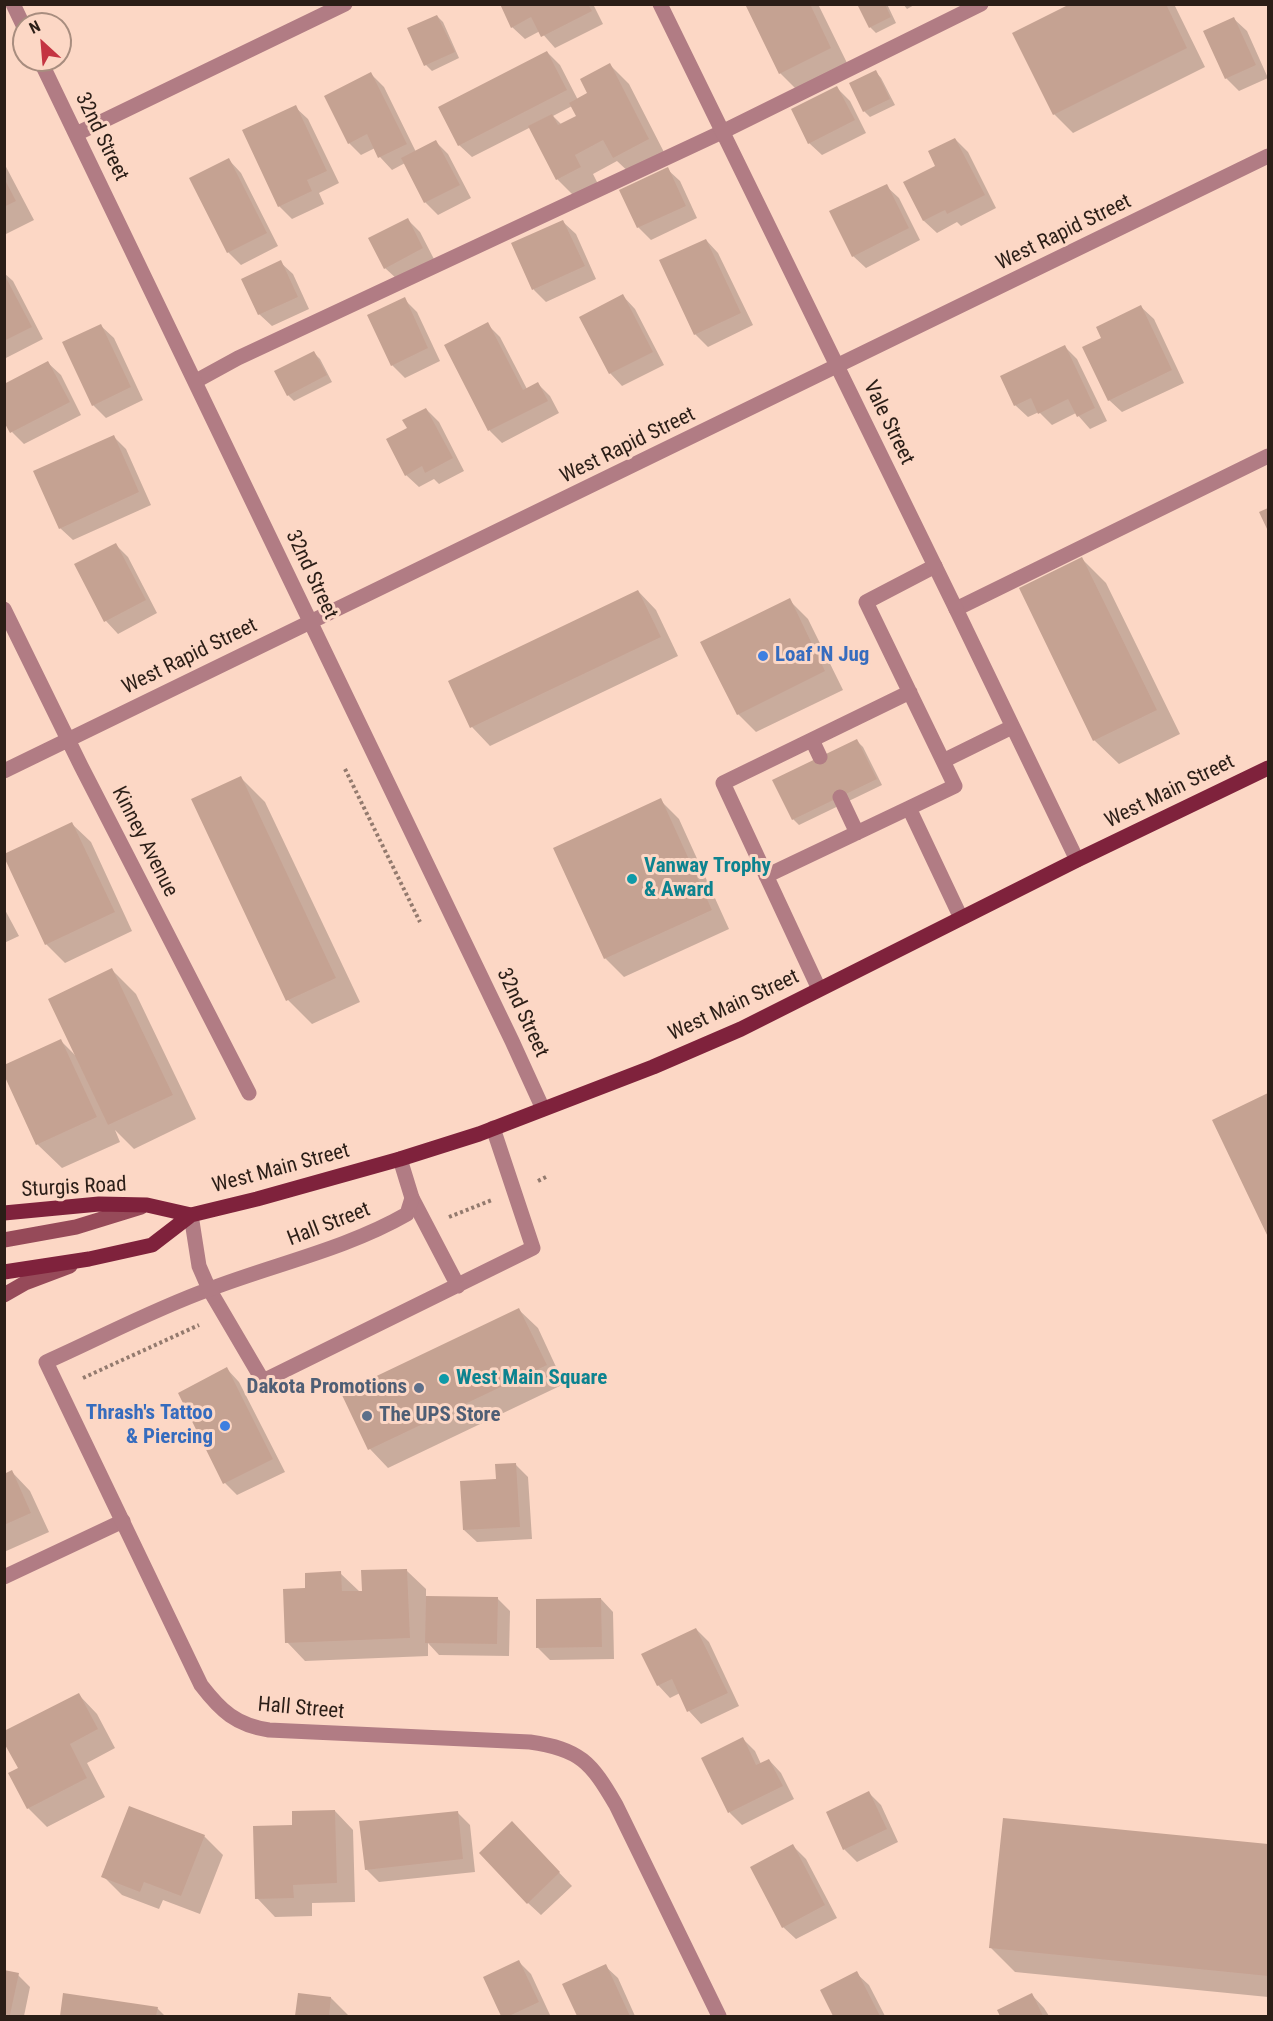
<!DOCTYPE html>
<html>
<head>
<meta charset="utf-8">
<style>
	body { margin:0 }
	#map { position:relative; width:1273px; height:2021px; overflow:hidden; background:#fcd7c5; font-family:"Roboto Condensed",sans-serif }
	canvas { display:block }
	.frame { position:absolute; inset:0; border:6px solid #2b1e17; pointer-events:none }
	.north { position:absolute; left:12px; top:12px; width:60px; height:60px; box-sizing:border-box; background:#fcd7c5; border:2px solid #a88d7f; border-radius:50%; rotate:334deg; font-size:16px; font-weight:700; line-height:24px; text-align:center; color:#2b1e17 }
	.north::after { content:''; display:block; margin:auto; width:21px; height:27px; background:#c43442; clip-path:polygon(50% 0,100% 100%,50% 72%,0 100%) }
</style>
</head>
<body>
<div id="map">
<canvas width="1273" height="2021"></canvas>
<div class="frame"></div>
<div class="north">N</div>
</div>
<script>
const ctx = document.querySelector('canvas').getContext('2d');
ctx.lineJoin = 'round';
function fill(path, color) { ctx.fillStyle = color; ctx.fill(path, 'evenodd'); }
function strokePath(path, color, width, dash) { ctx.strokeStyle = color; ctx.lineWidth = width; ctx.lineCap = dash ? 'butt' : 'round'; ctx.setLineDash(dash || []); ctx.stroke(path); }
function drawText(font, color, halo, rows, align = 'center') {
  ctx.font = font + ' "Roboto Condensed",sans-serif'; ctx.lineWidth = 6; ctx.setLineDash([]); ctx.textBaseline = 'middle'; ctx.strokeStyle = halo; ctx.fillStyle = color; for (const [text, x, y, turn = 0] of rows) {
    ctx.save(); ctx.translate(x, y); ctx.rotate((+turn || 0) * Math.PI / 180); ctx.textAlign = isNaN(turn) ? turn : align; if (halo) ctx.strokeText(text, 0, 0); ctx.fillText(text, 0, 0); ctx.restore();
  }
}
fill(new Path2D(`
	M501 4H593L603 24 555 48 540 31 525 39 512 27Z
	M746 4H818L849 67 799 92 780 73Z
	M859 4H887L896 23 876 33 870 27Z
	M903 4H916L907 9Z
	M1074 4H1174L1205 67 1073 133 1054 114Z
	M437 16 443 22 459 58 432 71 426 65Z
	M1234 19 1247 31 1268 78 1239 91 1226 78Z
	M547 52 560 65 578 100 589 94 610 65 629 84 667 158 633 176 617 161 593 174 599 186 576 198 557 179 531 127 472 157 459 145ZM572 106 578 117 562 125 553 116Z
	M876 72 881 78 895 105 870 117 864 111Z
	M371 74 384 87 416 152 436 142 448 154 471 198 438 215 425 202 405 163 392 170 380 157 375 148 361 155 349 143Z
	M837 88 850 101 866 133 822 155 809 143Z
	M295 107 308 119 339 183 319 193 324 204 292 219 279 206Z
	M955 139 968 152 996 208 961 226 957 222 937 233 924 221 905 182 937 167Z
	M229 160 241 173 278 246 241 265 228 252Z
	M4 163 34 220 4 235Z
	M667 169 680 181 697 218 651 240 638 227Z
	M886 186 899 198 920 240 866 268 853 256Z
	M408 220 420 232 435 261 398 280 385 268Z
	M563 222 576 234 596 279 546 302 534 290 513 244Z
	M706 240 718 253 753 325 708 347 695 334Z
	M280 262 293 274 309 309 272 326 259 314Z
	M4 273 13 281 43 339 4 359Z
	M623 296 635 309 664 365 622 386 610 373Z
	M404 299 417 312 440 361 405 378 392 365Z
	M1141 307 1154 319 1184 383 1122 412 1109 400 1103 339Z
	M487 324 500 337 527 389 538 384 550 396 559 413 502 443 490 431 446 345Z
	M101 326 114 338 143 400 106 418 93 405Z
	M1065 347 1077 359 1107 421 1090 429 1076 413 1052 425 1039 412 1028 417 1015 405Z
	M314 353 320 359 332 382 294 401 288 395Z
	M48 363 61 375 81 415 24 444 12 432Z
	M426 409 439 422 464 471 439 484 434 479 419 487 406 475 409 429Z
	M113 436 126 449 151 505 73 540 60 528Z
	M115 544 128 557 157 613 118 634 106 621Z
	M1082 559 1106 583 1180 734 1119 764 1094 740Z
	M638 591 656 610 678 656 490 746 472 727 450 682Z
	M789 600 808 619 843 690 756 732 738 714Z
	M857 741 863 747 882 785 799 825 793 819Z
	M241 778 265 802 360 1002 312 1024 288 1000Z
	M660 800 679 819 729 929 624 977 605 958Z
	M72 824 91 842 132 931 65 963 46 944Z
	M4 908 19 936 4 943Z
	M112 970 136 994 196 1119 134 1149 115 1130 120 1142 62 1168 37 1144 61 1041 76 1056Z
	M1268 1094V1234L1214 1121Z
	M519 1310 538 1328 564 1384 388 1468 370 1449 343 1394Z
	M227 1369 239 1382 285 1472 237 1495 225 1483Z
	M516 1465 528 1477 532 1539 477 1542 464 1530 498 1480Z
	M12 1472 30 1491 49 1532 4 1552V1475Z
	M407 1571 426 1589V1597L497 1598 510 1611 509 1656 439 1655 428 1643V1656L305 1661 287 1642 307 1590 340 1573 360 1592Z
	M601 1599 613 1612 614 1659 550 1660 538 1648Z
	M696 1629 709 1642 739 1706 701 1724 689 1711 680 1693 670 1698 658 1685Z
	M79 1695 97 1714 115 1748 87 1763 105 1797 47 1827 28 1808 20 1769Z
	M743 1739 755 1751 761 1764 769 1760 781 1773 794 1799 742 1825 730 1813 703 1759Z
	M869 1793 881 1805 898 1842 857 1862 844 1849Z
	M335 1811 353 1830 355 1902 312 1903V1916L275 1917 257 1898 294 1827Z
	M457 1812 470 1825 475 1872 379 1882 366 1869Z
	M1004 1820 1268 1846V1997L1015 1972 991 1948Z
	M204 1836 223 1855 200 1914 163 1900 159 1909 122 1895 103 1876Z
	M524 1836 572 1886 541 1915 528 1903Z
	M793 1846 806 1859 837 1918 796 1939 783 1927Z
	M519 1962 531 1974 550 2015 503 2016 485 1978Z
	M605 1966 618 1978 635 2016H579L564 1984Z
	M4 1972 18 1975 30 1987 24 2016H4Z
	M856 1973 869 1985 885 2016H835L822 1990Z
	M65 1995 157 2008 165 2016H62Z
	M299 1995 331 1998 349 2016H297Z
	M1032 1995 1044 2008 1049 2016H1001L999 2011Z`), '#0003');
fill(new Path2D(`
	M500 4H588L592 11 541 37 531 17 511 28Z
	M745 4H810L831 48 779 74Z
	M857 4H885L891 17 869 28Z
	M1070 4H1166L1187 48 1053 115 1012 33Z
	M437 15 455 52 424 66 407 28Z
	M1234 17 1256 65 1225 79 1203 31Z
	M547 51 567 90 458 146 438 107Z
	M610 63 649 139 613 158 603 140 575 155 581 167 556 180 528 126 552 114 558 125 576 116 569 103 587 93 580 79Z
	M876 70 890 99 863 112 849 83Z
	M371 72 407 144 378 158 367 134 348 144 324 96Z
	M837 86 855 120 808 144 791 109Z
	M296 105 327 171 307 180 312 191 278 207 242 130Z
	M955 138 985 195 947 214 945 210 923 221 903 182 935 166 928 151Z
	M436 140 460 185 424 203 401 158Z
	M229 158 267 233 227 253 189 178Z
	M668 167 686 206 637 228 619 190Z
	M4 178 16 201 4 207Z
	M887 184 909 228 852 257 829 211Z
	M408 218 423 248 384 269 368 238Z
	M563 220 585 266 532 290 511 243Z
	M706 239 741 313 694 335 659 260Z
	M281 260 298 297 258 315 241 279Z
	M4 274 32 327 4 341Z
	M623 294 653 352 609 374 579 317Z
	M405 297 428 348 391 366 367 315Z
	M1141 305 1172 370 1108 401 1082 347 1101 338 1096 327Z
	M488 322 523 390 538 382 548 401 488 431 444 345Z
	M101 324 131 387 92 406 62 342Z
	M1065 345 1095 408 1077 417 1068 399 1038 414 1031 398 1014 406 1000 376Z
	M314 351 327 375 287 396 274 371Z
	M48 361 70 402 10 433 4 422V384Z
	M426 408 453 458 425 473 422 466 405 476 386 439 407 428 402 420Z
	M114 435 139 492 59 529 33 471Z
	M1268 508V531L1259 512Z
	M116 543 146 600 104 622 74 564Z
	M1082 557 1157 710 1093 741 1019 588Z
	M638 590 661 637 470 728 448 681Z
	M790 598 825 671 737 715 700 642Z
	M857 739 877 779 792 820 772 780Z
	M241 776 336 978 286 1001 191 799Z
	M661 798 712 910 604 959 553 848Z
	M72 822 115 912 45 945 4 857V854Z
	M112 968 173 1095 108 1125 48 999Z
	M61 1039 97 1117 36 1145 4 1075V1065Z
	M1268 1093V1237L1212 1120Z
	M519 1308 547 1365 368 1450 341 1393Z
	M227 1367 273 1459 223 1484 178 1393Z
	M516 1463 520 1527 463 1530 460 1481 496 1479 495 1464Z
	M12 1470 31 1513 4 1525V1474Z
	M407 1569 410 1638 285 1643 283 1589 305 1588V1573L341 1571 342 1591H362L361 1570Z
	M426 1596 498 1597 497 1644 425 1643Z
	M601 1598 602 1647 536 1648V1599Z
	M696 1628 728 1693 687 1712 672 1679 657 1686 641 1654Z
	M79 1693 98 1729 70 1744 87 1778 27 1809 8 1773 18 1768 4 1743V1731Z
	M743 1737 756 1765 769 1759 783 1786 728 1813 701 1758Z
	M869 1791 887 1829 843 1850 826 1812Z
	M129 1806 205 1835 181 1896 144 1882 140 1892 101 1877Z
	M335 1810 337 1883 293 1885 294 1898 255 1899 253 1826 292 1825V1811Z
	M458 1811 463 1859 365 1870 359 1821Z
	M1003 1818 1268 1844V1976L989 1948Z
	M512 1821 560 1872 527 1904 479 1853Z
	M793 1844 825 1905 782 1928 750 1867Z
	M519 1960 539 2002 509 2016H501L483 1977Z
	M606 1964 630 2016H577L562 1984Z
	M4 1970 19 1973 10 2015 4 2014Z
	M857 1971 880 2016H833L820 1990Z
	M63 1993 158 2007 156 2016H60Z
	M298 1993 331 1997 329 2016H295Z
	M1032 1993 1043 2016H1000L997 2010Z`), '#c5a292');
strokePath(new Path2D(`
	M345 769 420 922
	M538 1181 546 1177
	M449 1217 492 1200
	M83 1378 199 1325`), '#937a6e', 4, [3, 3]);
strokePath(new Path2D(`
	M196 381 238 358 722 132 981 4
	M935 566 866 602 943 761 1012 727
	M956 609 1268 456
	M812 740 820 757
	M840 797 857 833
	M909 808 955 786 943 761
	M766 876 909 808 961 918
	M819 989 723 783 910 692
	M412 1198 458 1286
	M209 1289 263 1381 533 1248 493 1128
	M4 1577 123 1521`), '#b17c84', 15);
strokePath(new Path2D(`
	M13 4 24 27
	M660 4 956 609 1077 860
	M40 60 512 1041 543 1109
	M76 134 345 4
	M4 609 81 766 249 1093
	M4 771 1268 156
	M400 1159 412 1198 407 1214C346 1249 275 1264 210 1289 154 1309 100 1338 46 1362L201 1685C221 1711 236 1725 269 1730L530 1742C580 1749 591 1762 616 1805L719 2016
	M191 1215 199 1266 209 1289`), '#b17c84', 15);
strokePath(new Path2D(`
	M4 1240 76 1227 141 1207
	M4 1295 25 1283 70 1266`), '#964a59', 15);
strokePath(new Path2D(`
	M4 1213 99 1204 147 1205 191 1215
	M4 1272 89 1259 152 1245 191 1215 257 1199 400 1159 479 1134 653 1067 741 1029 1077 860 1268 768`), '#7f223c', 15);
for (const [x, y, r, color] of [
	[763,656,6,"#3f7fe0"],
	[632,879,6,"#0f9aa8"],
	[444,1379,6,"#0f9aa8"],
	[419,1388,6,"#5c6f8a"],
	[367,1416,6,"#5c6f8a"],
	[225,1426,6,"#3f7fe0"]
]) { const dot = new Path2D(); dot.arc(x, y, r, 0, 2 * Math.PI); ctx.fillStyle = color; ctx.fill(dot); strokePath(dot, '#fcd7c5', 2); }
drawText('21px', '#2b1e17', '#fcd7c5', [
	["32nd Street",101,137,64],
	["West Rapid Street",1064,233,-26],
	["Vale Street",888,423,64],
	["West Rapid Street",628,446,-26],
	["32nd Street",311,575,65],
	["West Rapid Street",190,657,-26],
	["West Main Street",1170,792,-26],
	["Kinney Avenue",144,842,63],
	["West Main Street",734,1006,-25],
	["32nd Street",522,1013,65],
	["West Main Street",281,1169,-15],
	["Sturgis Road",74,1188,-3],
	["Hall Street",329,1225,-21],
	["Hall Street",301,1709,5]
]);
drawText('bold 21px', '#366cbe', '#fcd7c5', [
	["Loaf 'N Jug",775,656],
	["Thrash's Tattoo",213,1414,"right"],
	["& Piercing",213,1438,"right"]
], 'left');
drawText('bold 21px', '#0d838f', '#fcd7c5', [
	["Vanway Trophy",644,867],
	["& Award",644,891],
	["West Main Square",456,1379]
], 'left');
drawText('bold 21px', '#4e5e75', '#fcd7c5', [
	["Dakota Promotions",407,1388],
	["The UPS Store",379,1416,"left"]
], 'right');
</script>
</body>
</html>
